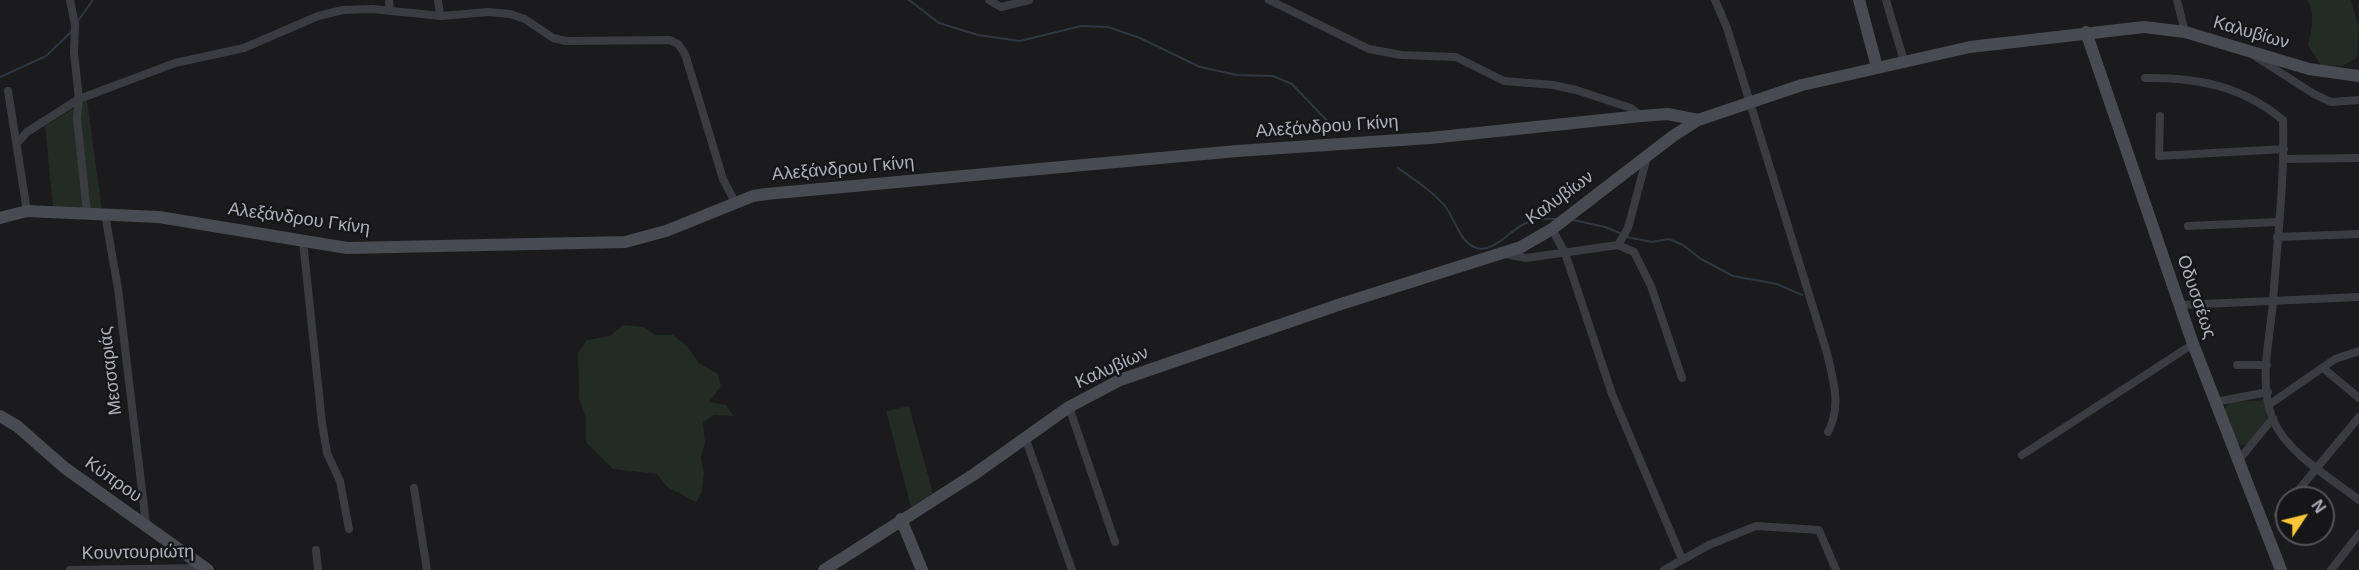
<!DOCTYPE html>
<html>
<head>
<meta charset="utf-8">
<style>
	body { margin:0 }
	#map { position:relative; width:2359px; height:570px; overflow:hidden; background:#1b1a1d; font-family:Helvetica,sans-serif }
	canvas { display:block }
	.north { position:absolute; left:2275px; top:486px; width:60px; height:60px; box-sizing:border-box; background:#161518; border:2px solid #52535a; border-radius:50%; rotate:55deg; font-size:16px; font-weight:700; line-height:24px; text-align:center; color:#adb0bd }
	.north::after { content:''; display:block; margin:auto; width:21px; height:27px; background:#f8c637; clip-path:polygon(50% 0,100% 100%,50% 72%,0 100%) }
</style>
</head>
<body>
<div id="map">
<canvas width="2359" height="570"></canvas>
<div class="north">N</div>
</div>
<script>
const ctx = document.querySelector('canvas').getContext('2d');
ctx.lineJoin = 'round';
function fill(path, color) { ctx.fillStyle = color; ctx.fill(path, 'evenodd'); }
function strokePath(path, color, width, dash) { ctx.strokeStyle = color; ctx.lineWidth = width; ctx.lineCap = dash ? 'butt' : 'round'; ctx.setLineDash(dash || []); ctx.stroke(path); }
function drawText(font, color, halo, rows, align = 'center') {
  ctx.font = font + ' Helvetica,sans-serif'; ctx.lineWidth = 4.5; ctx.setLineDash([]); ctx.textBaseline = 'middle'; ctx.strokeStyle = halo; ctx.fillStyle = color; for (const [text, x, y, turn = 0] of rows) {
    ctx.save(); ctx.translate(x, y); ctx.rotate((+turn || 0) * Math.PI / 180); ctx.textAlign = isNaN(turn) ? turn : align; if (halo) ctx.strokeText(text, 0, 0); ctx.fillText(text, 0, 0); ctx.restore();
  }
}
fill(new Path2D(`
	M2307 0H2351L2359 28 2357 58 2342 66 2321 65 2308 45C2311 32 2316 12 2307 0Z
	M87 100 102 210 53 208 45 126Z
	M623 325 644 327 656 335H673L687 346 699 363 718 374 721 386 709 402 726 405 734 416 714 415 703 422 705 443 701 457 704 473 702 492 696 502 667 487 657 474 613 469 586 442V418L579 398 578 353 587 340 610 336Z
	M2264 400 2267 419 2247 445 2236 446 2223 410 2231 402Z
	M909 406 933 493 911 507 886 411Z`), '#222b24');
strokePath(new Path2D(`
	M909 0 939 23 978 35 1020 41 1081 26 1108 27 1140 38 1200 67 1237 75 1273 76 1292 84 1333 127
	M77 22 93 0
	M0 77 46 56 71 32
	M1398 168C1415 180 1432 191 1445 206 1455 219 1459 240 1474 247 1491 255 1509 232 1522 225 1533 219 1546 218 1558 219
	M1573 220 1605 227 1622 234
	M1627 237 1652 242 1669 239 1683 245 1701 259 1733 276 1777 284 1802 295`), '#2f3842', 2);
strokePath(new Path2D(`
	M70 0 75 25 74 53 79 99 77 118 87 213
	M389 0 390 11
	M438 0 440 16
	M989 0 1001 7 1029 0
	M1269 0 1369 49 1401 55 1456 57 1504 81 1553 85 1576 90 1631 108 1641 116
	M1715 0 1727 28 1827 353C1833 380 1842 406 1828 432
	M1886 0 1904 61
	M2177 0 2185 32
	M2253 55 2314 94 2331 102 2359 100
	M2145 78C2197 77 2242 86 2283 120 2285 180 2277 242 2273 302 2270 338 2258 384 2273 420 2288 454 2331 478 2359 500
	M8 91 27 211
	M2160 116 2159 156 2284 149
	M17 143 27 132 79 99 175 63 244 48 318 16 343 10 372 9 442 16 488 12 510 14 525 19 553 38 566 41 670 40 678 44 685 54 723 179 736 204
	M2283 159 2359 158
	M105 214 118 289 146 524
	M2188 226 2278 222
	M1552 229 1565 253 1612 394 1682 559
	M2277 237 2359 234
	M303 241 322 423 327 453 340 481 349 529
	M1618 245 1628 228 1647 157
	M1505 254 1526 258 1618 245 1634 252 1651 286 1682 378
	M2181 305 2359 297
	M2237 365H2267
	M2323 368 2359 398
	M2215 402 2268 392
	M2270 404 2335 359 2359 351
	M1069 407 1115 542
	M1025 437 1072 570
	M2022 455 2193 344
	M2238 461 2273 418
	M414 488 427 570
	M2292 498 2359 417
	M2278 515 2287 504
	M316 550 318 570
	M70 570 203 568
	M1664 570 1709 545 1756 526 1819 530 1836 570
	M2331 570 2359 534`), '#3b3c42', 8);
strokePath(new Path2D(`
	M1859 0 1877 67
	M2086 32 2193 344 2281 570
	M0 218 27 211 159 217 347 248 625 242 666 231 753 196 766 194 1237 151 1430 138 1641 116 1668 114 1698 120
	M0 416 17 426 65 468 208 570
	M901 519 922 570
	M824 570 973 475 1069 407 1120 380 1341 304 1521 247 1552 229 1673 136 1698 120 1802 85 1970 47 2144 27 2185 32 2309 69 2359 76`), '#494b52', 12);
drawText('18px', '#adb0bd', '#161518', [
	["Καλυβίων",2251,33,16],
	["Αλεξάνδρου Γκίνη",1327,127,-4],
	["Αλεξάνδρου Γκίνη",843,169,-5],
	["Καλυβίων",1560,198,-36],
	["Αλεξάνδρου Γκίνη",299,219,8],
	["Οδυσσέως",2196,297,71],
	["Καλυβίων",1112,368,-24],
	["Μεσσαριάς",111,371,-97],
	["Κύπρου",113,480,35],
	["Κουντουριώτη",138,553,-1]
]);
</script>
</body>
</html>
